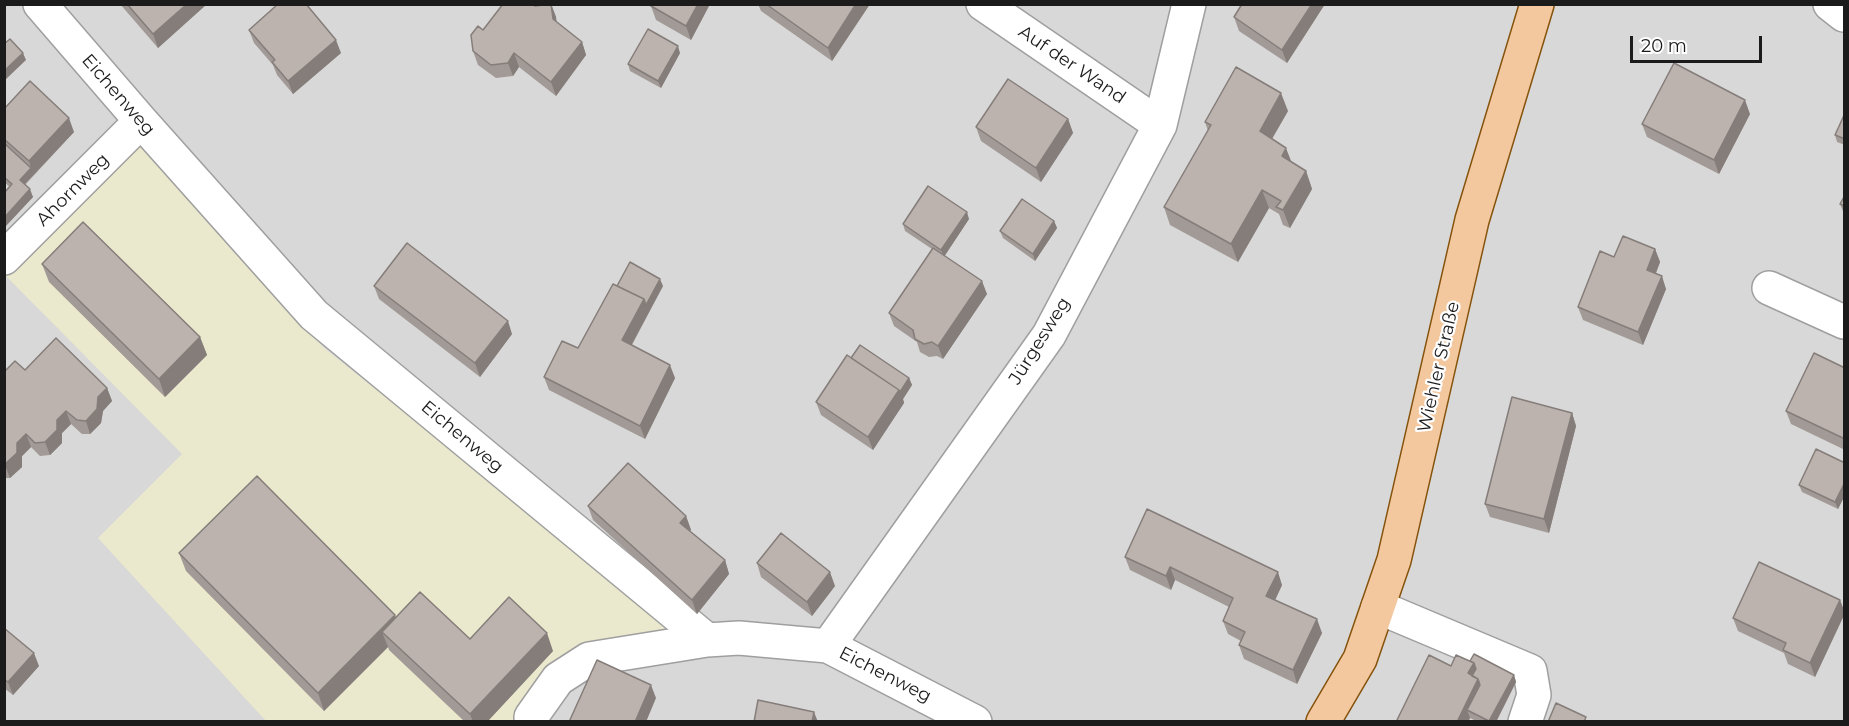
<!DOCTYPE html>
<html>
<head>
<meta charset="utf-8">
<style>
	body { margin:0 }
	#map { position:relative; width:1849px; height:726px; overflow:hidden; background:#ece7e1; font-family:Montserrat,sans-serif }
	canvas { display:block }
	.frame { position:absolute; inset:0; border:6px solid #1b1b1b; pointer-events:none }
	.scale { position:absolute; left:1630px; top:36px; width:132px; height:27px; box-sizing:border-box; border:3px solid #1b1b1b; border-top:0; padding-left:8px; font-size:18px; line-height:21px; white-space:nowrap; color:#1b1b1b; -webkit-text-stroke:4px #fff; paint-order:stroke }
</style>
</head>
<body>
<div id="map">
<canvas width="1849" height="726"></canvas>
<div class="frame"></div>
<div class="scale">20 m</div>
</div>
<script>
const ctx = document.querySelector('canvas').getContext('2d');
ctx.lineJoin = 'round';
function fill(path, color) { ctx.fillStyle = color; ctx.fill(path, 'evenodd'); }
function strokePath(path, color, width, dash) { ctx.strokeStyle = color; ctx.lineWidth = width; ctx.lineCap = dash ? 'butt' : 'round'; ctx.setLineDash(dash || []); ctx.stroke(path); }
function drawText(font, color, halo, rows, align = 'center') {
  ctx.font = font + ' Montserrat,sans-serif'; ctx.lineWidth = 4.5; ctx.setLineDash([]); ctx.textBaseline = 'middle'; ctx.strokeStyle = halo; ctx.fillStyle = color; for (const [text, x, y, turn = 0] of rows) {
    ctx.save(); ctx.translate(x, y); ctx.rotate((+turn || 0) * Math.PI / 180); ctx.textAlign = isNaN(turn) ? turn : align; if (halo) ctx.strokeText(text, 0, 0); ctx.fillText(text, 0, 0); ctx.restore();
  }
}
fill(new Path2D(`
	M5 5H1844V721H5Z`), '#d9d8d8');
fill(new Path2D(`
	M141 134 323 347 679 632 564 657 518 721H266L98 538 182 454 4 274Z`), '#eae9cd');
const minor = new Path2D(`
	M40 4 141 121 314 315 707 640
	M983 4 1160 125
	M1830 4 1844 15
	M4 258 141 121
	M1769 288 1844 322
	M1378 607 1530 671 1534 695 1525 722
	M828 646 1049 335 1160 125 1189 4
	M532 722 531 717 558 679 589 659 707 640 739 638 828 646 975 722`);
const major = new Path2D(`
	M1323 722 1360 659 1394 560 1472 220 1537 4`);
strokePath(minor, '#9f9f9f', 36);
strokePath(major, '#86530c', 36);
strokePath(minor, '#fff', 33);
strokePath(major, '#f3c89f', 33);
fill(new Path2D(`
	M120 4H207L158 48Z
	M551 4 556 17V22L582 42 586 55 556 96 519 67 513 76 496 78 478 65 473 51 483 30 535 6Z
	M710 4 691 40 656 20 651 6Z
	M758 4H870L832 61 761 11Z
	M1242 4H1325L1287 63 1239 31 1234 17Z
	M249 30 341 53 293 94 277 75 273 65 254 43Z
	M680 53 661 88 630 71 628 64Z
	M4 109 74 132 25 185 33 197 4 228V193L10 187 4 182Z
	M1288 111 1272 139 1291 162 1306 171 1312 189 1290 228 1283 225 1279 214 1269 208 1238 262 1170 225 1164 207 1208 131 1205 122Z
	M1845 113V145L1837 142 1835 135Z
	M1750 114 1719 174 1647 137 1642 124Z
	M1068 119 1073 133 1041 182 981 141 976 127Z
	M1845 195V216L1840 204Z
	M969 219 944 256 987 294 943 359 937 356 929 357 920 352 917 342 894 326 889 313 932 249 905 231 903 224Z
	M1054 221 1057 228 1035 261 1003 238 1000 231Z
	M1655 249 1660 262 1656 273 1666 289 1643 345 1583 320 1578 307 1614 257Z
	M42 264 200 337 207 355 165 397 49 282Z
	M374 286 512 334 480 377 379 299Z
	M617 286H663L632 345 675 378 645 439 549 390 544 377 578 348Z
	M851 358 909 378 912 385 903 399 904 403 873 450 821 415 816 402Z
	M1845 368V450L1791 424 1786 411Z
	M25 370 107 388 112 401 103 411 101 423 90 434H82L71 424 62 433V443L50 455 40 456 31 447 22 456V467L10 478H4V372Z
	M1572 413 1576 426 1549 533 1490 517 1485 504Z
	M1845 463V495L1838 509 1802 492 1799 485Z
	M588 506 686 516 691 530 690 531 725 560 729 574 697 614 593 520Z
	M179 553 470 639 553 651 487 722H465L389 650 388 647 324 711 186 571Z
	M1125 557 1282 585 1275 600 1322 633 1297 684 1244 659 1239 645 1241 641 1228 634 1223 621 1229 607 1175 580 1171 590 1130 570Z
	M757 563 835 586 812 616 761 577Z
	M1840 600 1845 613 1815 677 1788 664 1784 653 1738 631 1733 618Z
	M4 628 39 666 13 695 4 688Z
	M1470 661 1514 675 1516 682 1496 722H1478L1470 718 1468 722H1396Z`), '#a29a96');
fill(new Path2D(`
	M187 4H207L158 48 153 34Z
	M551 4 556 17 558 32 553 19Z
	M698 4H710L691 40 686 26Z
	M856 4H870L832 61 828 48Z
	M1312 4H1325L1287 63 1282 50Z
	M336 40 341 53 293 94 288 81Z
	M582 42 586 55 556 96 551 82Z
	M678 46 680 53 661 88 658 81Z
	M23 53 26 60 4 81V71Z
	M514 53 519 67 513 76 508 63Z
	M1281 93 1288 111 1266 149 1260 131Z
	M1745 100 1750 114 1719 174 1714 160Z
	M69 118 74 132 22 187 20 180 31 168 29 161Z
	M1068 119 1073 133 1041 182 1036 168Z
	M1286 148 1293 166 1282 156Z
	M1306 171 1312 189 1290 228 1283 210Z
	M30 189 33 197 4 228V218Z
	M1262 190 1269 208 1238 262 1231 244Z
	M967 212 969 219 944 257 941 250Z
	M1054 221 1057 228 1035 261 1033 254Z
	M1655 249 1660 262 1652 283 1647 270Z
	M1662 276 1666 289 1643 345 1638 332Z
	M660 279 663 286 627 353 622 340 644 299Z
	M982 281 987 294 943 359 938 346Z
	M508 321 512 334 480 377 475 363Z
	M200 337 207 355 165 397 159 379Z
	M670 365 675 378 645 439 640 426Z
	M909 378 912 385 903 399 904 403 873 450 868 437 899 390Z
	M107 388 112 401 103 411 101 423 90 434 86 421 98 397Z
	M66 411 71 424 62 433V443L50 455 45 442 57 420Z
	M1572 413 1576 426 1549 533 1544 519Z
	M26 434 31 447 22 456V467L10 478 5 465 17 443Z
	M1845 482V495L1838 509 1835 502Z
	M686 516 691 530 685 536 680 523Z
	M725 560 729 574 697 614 692 600Z
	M1170 567 1175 580 1171 590 1166 576Z
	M830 572 835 586 812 616 807 602Z
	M1278 572 1282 585 1271 609 1266 596Z
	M1840 600 1845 613 1815 677 1810 663Z
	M395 615 402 633 382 632 388 647 324 711 318 693Z
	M1317 619 1322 633 1297 684 1293 670Z
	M547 633 553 651 487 722H473L470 714Z
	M34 653 39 666 13 695 8 682Z
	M1474 663 1478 677 1475 682 1468 673Z
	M1514 675 1516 682 1496 722H1489Z
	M1478 679 1483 692 1467 710 1470 718 1468 722H1457Z
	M651 685 656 698 646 722H635Z
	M814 712 818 722H812Z`), '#847d7a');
const building = new Path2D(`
	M127 4H187L153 34Z
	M278 4H306L336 40 288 81 272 62 275 60 249 30Z
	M503 4H533L535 6 551 4 553 19 582 42 551 82 514 53 508 63 491 65 473 51 471 35 478 26 483 30Z
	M652 4H698L686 26 651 6Z
	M766 4H856L828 48Z
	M1242 4H1312L1282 50 1234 17Z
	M648 29 678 46 658 81 628 64Z
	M10 39 23 53 4 71V44Z
	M1674 63 1745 100 1714 160 1642 124Z
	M1236 67 1281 93 1260 131 1286 148 1282 156 1306 171 1283 210 1276 207 1281 201 1262 190 1231 244 1164 207 1211 125 1205 122Z
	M1008 79 1068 119 1036 168 976 127Z
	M30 81 69 118 29 161 4 139V109Z
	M1845 113V139L1835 135Z
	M4 143 31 168 20 180 30 189 4 218V193L12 184 4 177Z
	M928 186 967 212 941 250 903 224Z
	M1845 195V206L1840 204Z
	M1022 199 1054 221 1033 254 1000 231Z
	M83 222 200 337 159 379 42 264Z
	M1623 236 1655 249 1647 270 1662 276 1638 332 1578 307 1600 251 1614 257Z
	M407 243 508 321 475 363 374 286Z
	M933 248 982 281 938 346 932 342 924 344 915 339 913 330 889 313Z
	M630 262 660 279 646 305 644 299 617 286Z
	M613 284 644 299 622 340 670 365 640 426 544 377 562 341 578 348Z
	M56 338 107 388 98 397 97 409 86 421 77 420 66 411 57 420V430L45 442 35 443 26 434 17 443V453L4 465V372L15 361 25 370Z
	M860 345 909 378 900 392 899 390 851 358Z
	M1814 353 1845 368V439L1786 411Z
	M847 355 899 390 868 437 816 402Z
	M1512 397 1572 413 1544 519 1485 504Z
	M1816 449 1845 463V482L1835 502 1799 485Z
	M628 463 686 516 680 523 725 560 692 600 588 506Z
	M257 476 395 615 318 693 179 553Z
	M1147 509 1278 572 1266 596 1317 619 1293 670 1239 645 1245 632 1223 621 1233 598 1170 567 1166 576 1125 557Z
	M781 533 830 572 807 602 757 563Z
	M1759 562 1840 600 1810 663 1783 650 1786 643 1733 618Z
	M420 592 470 639 509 597 547 633 470 714 382 632Z
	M4 628 34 653 8 682 4 679Z
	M1474 654 1514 675 1489 721 1467 710 1480 685 1478 679 1472 676 1476 669 1474 663 1470 661Z
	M1429 655 1451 666 1456 655 1474 663 1468 673 1478 679 1457 722H1396Z
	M597 660 651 685 635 722H569Z
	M758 700 814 712 812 722H754Z
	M1556 703 1586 717 1584 722H1548Z`);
fill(building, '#bcb3ae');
strokePath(building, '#847d7a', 1.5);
drawText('18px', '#1b1b1b', '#fff', [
	["Auf der Wand",1072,65,34],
	["Eichenweg",118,95,49],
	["Ahornweg",73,190,-45],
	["Jürgesweg",1040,341,-58],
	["Wiehler Straße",1439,367,-77],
	["Eichenweg",462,437,40],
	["Eichenweg",885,675,27]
]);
</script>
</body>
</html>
